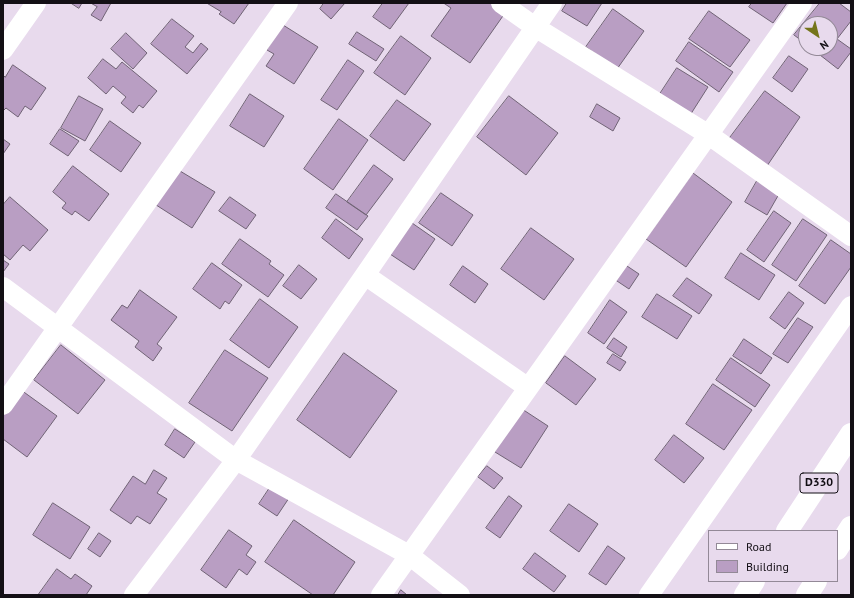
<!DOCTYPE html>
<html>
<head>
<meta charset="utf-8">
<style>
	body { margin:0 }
	#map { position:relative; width:854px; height:598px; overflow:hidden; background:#e8daed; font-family:"PT Sans",sans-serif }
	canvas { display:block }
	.frame { position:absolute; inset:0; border:4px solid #130f15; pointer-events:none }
	.legend { position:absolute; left:708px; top:530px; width:130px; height:52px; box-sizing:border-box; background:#e8daed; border:1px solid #938997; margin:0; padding:5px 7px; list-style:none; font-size:12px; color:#130f15 }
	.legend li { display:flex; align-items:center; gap:8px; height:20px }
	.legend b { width:20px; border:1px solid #938997 }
	.north { position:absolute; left:798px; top:16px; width:40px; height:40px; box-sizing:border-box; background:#e8daed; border:1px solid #938997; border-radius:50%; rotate:145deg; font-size:11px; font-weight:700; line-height:16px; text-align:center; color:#130f15 }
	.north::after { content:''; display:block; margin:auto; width:14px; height:18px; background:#75751a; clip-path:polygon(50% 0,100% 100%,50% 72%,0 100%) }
</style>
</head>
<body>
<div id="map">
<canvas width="854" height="598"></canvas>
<div class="frame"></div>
<ul class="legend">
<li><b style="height:5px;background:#fff"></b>Road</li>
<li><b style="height:11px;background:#b99ec3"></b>Building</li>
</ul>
<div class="north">N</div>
</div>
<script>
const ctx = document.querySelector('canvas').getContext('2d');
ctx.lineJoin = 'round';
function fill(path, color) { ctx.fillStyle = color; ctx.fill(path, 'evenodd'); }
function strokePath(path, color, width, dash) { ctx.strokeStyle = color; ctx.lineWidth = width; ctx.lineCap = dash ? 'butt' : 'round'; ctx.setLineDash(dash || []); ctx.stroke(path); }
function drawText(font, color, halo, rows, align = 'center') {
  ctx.font = font + ' "PT Sans",sans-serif'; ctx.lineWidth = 3; ctx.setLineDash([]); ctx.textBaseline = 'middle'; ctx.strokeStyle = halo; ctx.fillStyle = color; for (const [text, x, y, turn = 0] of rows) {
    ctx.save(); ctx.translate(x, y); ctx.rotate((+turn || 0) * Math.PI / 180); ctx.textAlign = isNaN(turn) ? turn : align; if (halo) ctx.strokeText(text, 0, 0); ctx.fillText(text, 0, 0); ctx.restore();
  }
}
const building = new Path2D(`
	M71 3H82L79 8Z
	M91 3H111L101 21 91 15 97 7Z
	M207 3H249L234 24 219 14 221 12Z
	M324 3H345L331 19 320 9Z
	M383 3H409L390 29 373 17Z
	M446 3H490L505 13 470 63 431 36 451 8 445 4Z
	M567 3H602L587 26 562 11Z
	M752 3H787L773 23 749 7Z
	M820 3H839L851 12V21L837 39 851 49V52L838 69 811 48H830V24H806V44L794 35Z
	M613 9 644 31 617 69 586 47Z
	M709 11 750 40 730 67 689 39Z
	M172 19 194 36 185 47 193 53 201 43 208 49 187 74 151 44Z
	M283 25 318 47 294 84 266 66 274 54 267 50Z
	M357 32 384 49 376 61 349 44Z
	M126 33 147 53 133 69 111 49Z
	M401 36 431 58 405 95 374 73Z
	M689 42 733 72 719 92 676 61Z
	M789 56 808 69 792 92 773 78Z
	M103 59 116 69 122 62 157 91 143 108 139 105 133 113 121 103 126 97 113 86 106 94 88 78Z
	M348 60 364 71 337 110 321 100Z
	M13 65 46 88 31 110 25 106 18 117 6 108 3 111V75L5 77Z
	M677 68 708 87 687 120 656 100Z
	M765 91 800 117 767 166 729 139Z
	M250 94 284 116 264 147 230 126Z
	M79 96 103 109 85 141 61 128Z
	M509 96 558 133 526 175 477 137Z
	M397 100 431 124 404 161 370 136Z
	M597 104 620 118 613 131 590 117Z
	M339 119 368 140 333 190 304 169Z
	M110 121 141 143 121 172 90 150Z
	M60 129 79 141 68 156 50 144Z
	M3 139 10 144 3 154Z
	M374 165 393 179 366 215 347 202Z
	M73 166 109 194 89 221 75 211 72 215 62 208 66 203 53 192Z
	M175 168 215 192 192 228 153 203Z
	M693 173 732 202 686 267 646 239Z
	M757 181 779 194 767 215 745 202Z
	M441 193 473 215 452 246 419 223Z
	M336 194 368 216 357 230 326 208Z
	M10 197 48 230 30 251 23 245 10 260 3 254V205Z
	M230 197 256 215 246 229 219 211Z
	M774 211 791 223 764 262 747 250Z
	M336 219 363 239 349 259 322 238Z
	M803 219 827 235 796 281 772 265Z
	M412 223 435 239 414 270 390 254Z
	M531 228 574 259 544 300 501 269Z
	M240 239 271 261 269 264 284 275 268 297 222 264Z
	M831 240 851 254V267L825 304 799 286Z
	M741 253 775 275 759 300 725 278Z
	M3 260 9 264 3 272Z
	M621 262 639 274 629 289 611 277Z
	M212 263 242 285 229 304 225 301 220 309 193 289Z
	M299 265 317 279 301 299 283 286Z
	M463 266 488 284 475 303 450 285Z
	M687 278 712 295 699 314 673 296Z
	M140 290 177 317 157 344 162 348 153 361 135 347 139 341 111 320 122 305 127 308Z
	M789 292 804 303 785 329 770 318Z
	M657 294 692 316 677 339 642 317Z
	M260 299 298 327 269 368 230 340Z
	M610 300 627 312 604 344 588 333Z
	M798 318 813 327 788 363 773 354Z
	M614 338 627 347 621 357 607 348Z
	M744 339 772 358 761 374 733 356Z
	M61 345 105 380 78 414 34 380Z
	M225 350 268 378 232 431 189 403Z
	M344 353 397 391 350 458 297 420Z
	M613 354 626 362 620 371 607 363Z
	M565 356 596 379 576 405 546 383Z
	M731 358 770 385 755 407 716 380Z
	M713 384 752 410 724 450 686 424Z
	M21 390 57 416 27 457 3 439V415Z
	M522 409 548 426 521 468 495 452Z
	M175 429 195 442 184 458 165 445Z
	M674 435 704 458 684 483 655 460Z
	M487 466 503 478 494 489 478 477Z
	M154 470 167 478 157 493 167 499 150 524 137 516 131 524 110 510 133 476 145 484Z
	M271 486 289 498 277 516 259 504Z
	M509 496 522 506 500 538 486 528Z
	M53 503 90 527 70 559 33 535Z
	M569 504 598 524 579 552 550 531Z
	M294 520 355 562 333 595H313L265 562Z
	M229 530 252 546 246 555 256 562 247 575 239 569 226 588 201 570Z
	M99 533 111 541 100 557 88 549Z
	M608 546 625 558 606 585 589 574Z
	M535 553 566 576 554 592 523 569Z
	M57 569 71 579 75 574 92 586 86 595H41L39 594Z
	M401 590 407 595H398Z`);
fill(building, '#b99ec3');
strokePath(building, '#706375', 1);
strokePath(new Path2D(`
	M501 3 535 27 709 135 851 236
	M3 50 36 3
	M365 275 527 387
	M3 287 236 460 409 555 460 595
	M3 405 288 3
	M134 595 236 460 365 275 552 3
	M381 595 802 3
	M649 595 851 306`), '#fff', 20);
strokePath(new Path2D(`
	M787 531 851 434
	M837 549 851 527
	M745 595 754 581
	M807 595 816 581`), '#fff', 22);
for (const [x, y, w] of [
	[819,483,38]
]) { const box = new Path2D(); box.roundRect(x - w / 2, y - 10, w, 20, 3); ctx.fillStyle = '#e8daed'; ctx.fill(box); strokePath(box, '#130f15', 1); }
drawText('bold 12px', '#130f15', null, [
	["D330",819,483]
]);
</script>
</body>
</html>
